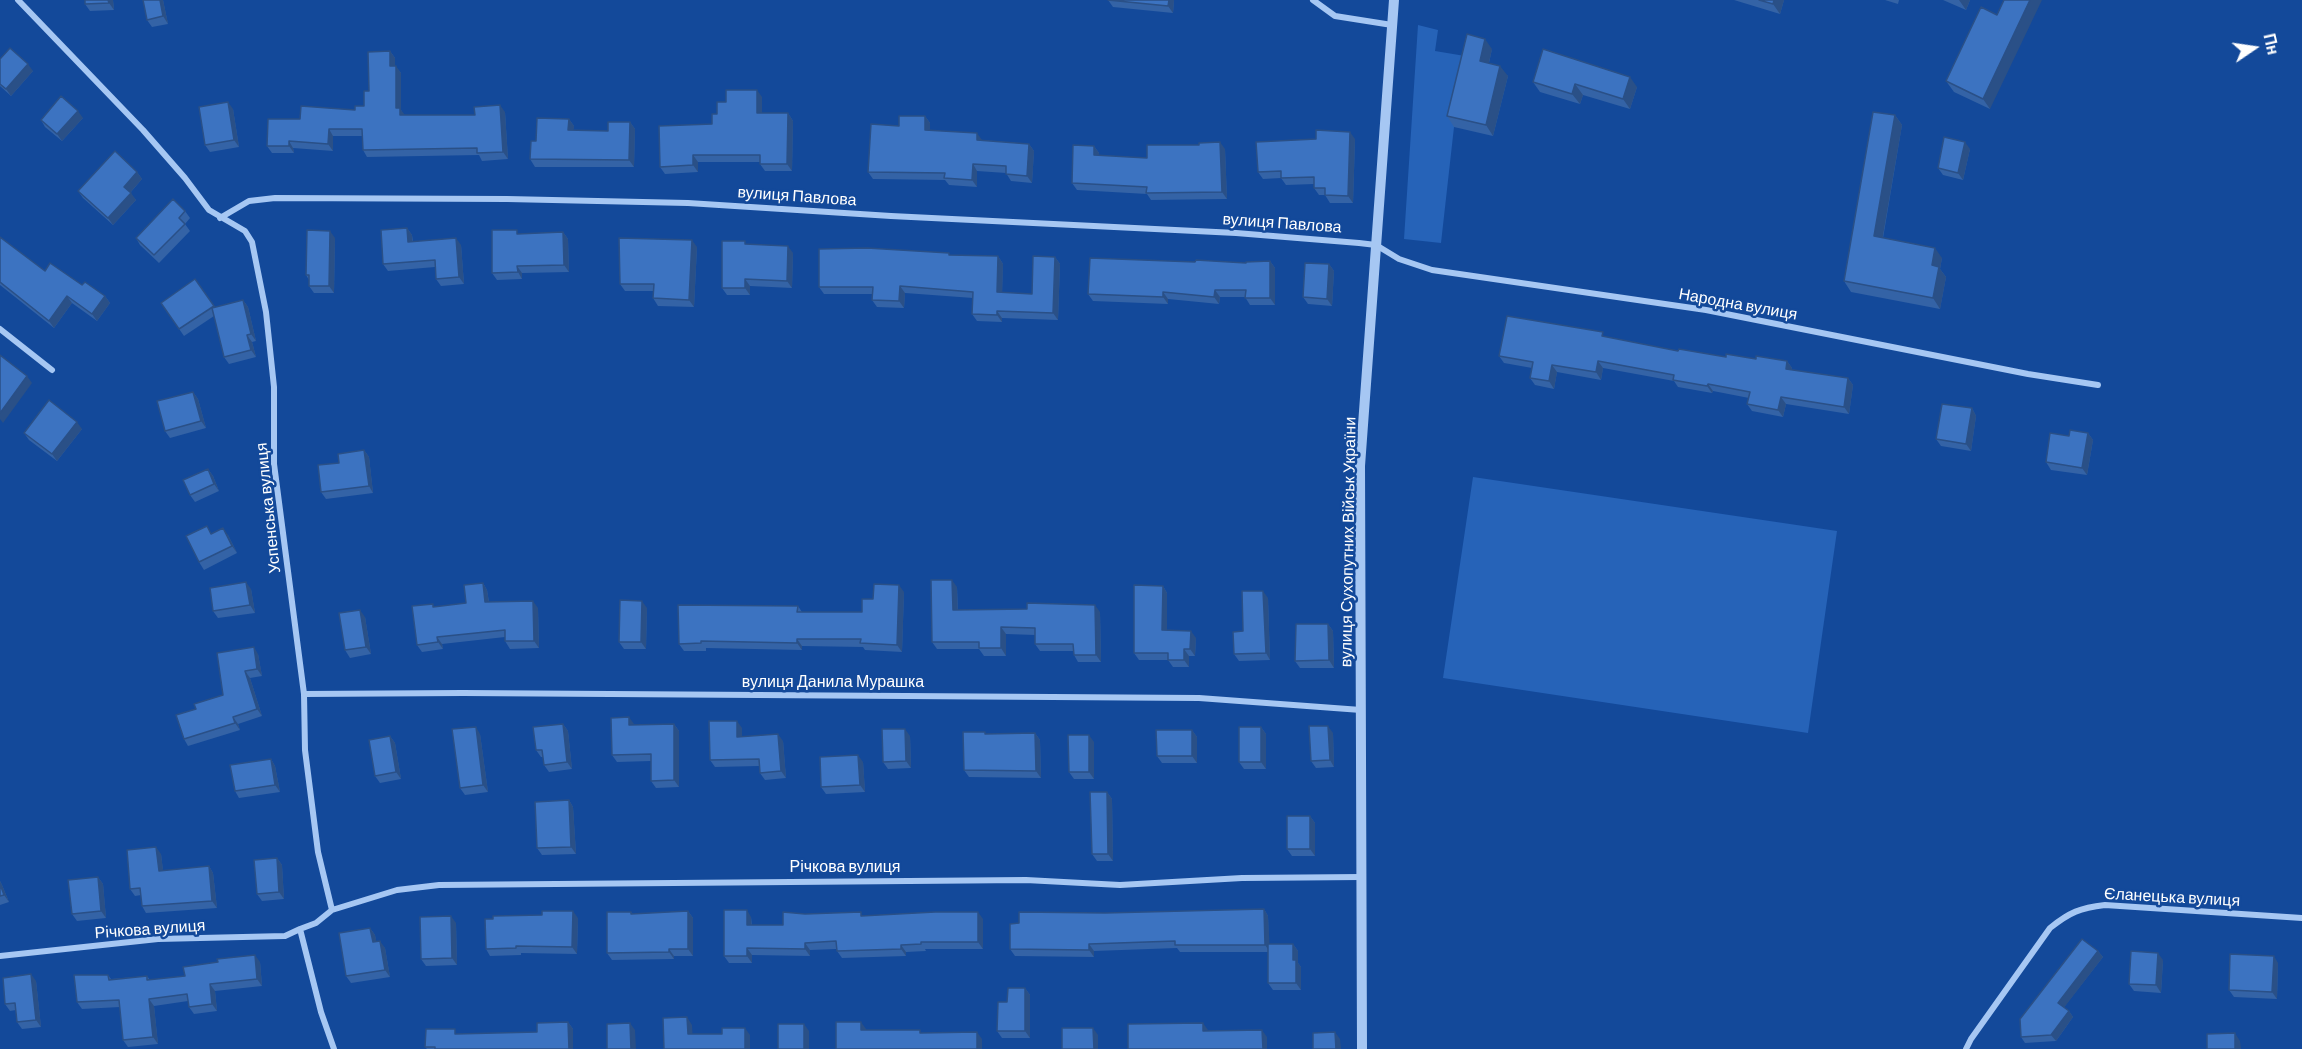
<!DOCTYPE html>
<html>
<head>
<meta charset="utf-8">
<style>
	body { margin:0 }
	#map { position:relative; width:2302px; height:1049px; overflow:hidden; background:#13499a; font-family:Barlow,sans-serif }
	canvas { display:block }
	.north { position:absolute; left:2224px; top:18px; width:60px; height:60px; -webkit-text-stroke:4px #13499a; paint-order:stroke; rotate:77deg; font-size:16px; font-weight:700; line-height:24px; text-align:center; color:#fff }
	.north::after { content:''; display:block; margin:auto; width:21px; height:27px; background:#fff; clip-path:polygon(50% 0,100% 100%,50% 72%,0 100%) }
</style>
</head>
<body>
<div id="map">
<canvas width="2302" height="1049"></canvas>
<div class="north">Пн</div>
</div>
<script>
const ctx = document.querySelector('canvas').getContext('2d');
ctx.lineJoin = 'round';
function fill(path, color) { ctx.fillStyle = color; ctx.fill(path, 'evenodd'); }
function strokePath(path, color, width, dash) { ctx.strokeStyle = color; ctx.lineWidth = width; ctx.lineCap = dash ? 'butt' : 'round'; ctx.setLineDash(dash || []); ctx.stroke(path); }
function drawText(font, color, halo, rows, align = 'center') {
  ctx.font = font + ' Barlow,sans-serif'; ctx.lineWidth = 5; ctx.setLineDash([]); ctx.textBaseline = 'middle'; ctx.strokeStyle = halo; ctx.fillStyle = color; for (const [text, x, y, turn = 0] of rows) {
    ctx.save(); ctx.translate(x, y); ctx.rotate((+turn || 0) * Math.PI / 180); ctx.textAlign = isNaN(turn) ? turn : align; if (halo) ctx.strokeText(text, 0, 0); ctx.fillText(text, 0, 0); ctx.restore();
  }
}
fill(new Path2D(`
	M1418 25 1438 30 1435 51 1471 57 1454 127 1441 243 1404 239Z
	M1473 477 1837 531 1808 733 1443 678Z`), '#2663b8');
strokePath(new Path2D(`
	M18 0 143 130 185 178 209 210 245 231 252 242 266 312 274 387V464L304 694 305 750 318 852 332 910 316 923 300 929 321 1012 334 1049
	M1313 0 1335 16 1392 25
	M220 218 249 201 275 198 507 199 688 203 891 216 1236 233 1359 243 1376 245 1399 259 1432 270 1706 310 2028 374 2098 385
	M0 329 52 370
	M304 694 463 693 1199 698 1361 710
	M332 910 397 890 439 885 1026 880 1120 885 1242 878 1361 877
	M0 956 158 939 285 936 300 929
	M1966 1049 1971 1039 2050 928C2070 912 2080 908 2105 905L2302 918`), '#a6c7f3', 6);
strokePath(new Path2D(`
	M1362 1049 1360 466 1394 0`), '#a6c7f3', 10);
fill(new Path2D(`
	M85 0H113L114 10 90 11 85 4Z
	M163 0 168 24 152 27 147 20Z
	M1108 0H1174L1173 13 1113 7Z
	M1734 0H1784L1780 14Z
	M1885 0H1899L1898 4Z
	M1943 0H1970L1966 10Z
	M1981 7 1990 109 1954 92 1946 81Z
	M1492 49 1489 63 1508 76 1493 136 1454 127 1447 116Z
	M390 51 395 58V66L401 73V110L404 115H475L505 112 508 159 482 161 479 155 367 157 363 150 362 136H333V151L293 148 294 153H272L267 146 364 106 369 91Z
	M0 59 33 71 11 96 0 86Z
	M1533 82 1637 87 1630 109 1583 95 1580 104 1540 92Z
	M762 97V113H788L793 121 792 171H765L760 164V162H698V172L665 174 660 167 712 124 717 114 726 102Z
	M233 109 239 147 210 152 205 145Z
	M1895 115 1902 125 1883 238 1942 258 1940 269 1946 277 1940 309 1851 292 1844 281Z
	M925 116 930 123V131L982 140 1029 144 1034 151 1032 183 1011 181 1006 173 977 171V187L949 185 945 180 873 179 868 172 899 126Z
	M83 118 62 141 45 127 41 120Z
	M569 119 574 126 573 130 608 131 630 122 635 129 634 167H535L530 159 536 141Z
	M1355 139 1353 203H1330L1325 195H1319L1314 188V184L1286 185 1281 178 1263 179 1258 172Z
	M1094 146 1099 153V155L1147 158 1225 149 1227 199 1151 200 1147 194 1077 190 1072 183Z
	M1970 149 1963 180 1943 175 1938 168Z
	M137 172 142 179 130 193 136 200 113 225 83 198 78 191Z
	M185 211 190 218 185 224 190 231 159 263 140 245 136 238Z
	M407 228 412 235 413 241 461 245 464 284 441 286 436 279 435 267 388 271 383 264Z
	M563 232 568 239 569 272 522 273V279L497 280 492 273Z
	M0 237 45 271 82 285 105 296 110 303 97 321 72 303 54 328 0 285Z
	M335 238 334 293H314L309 286V280L306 275Z
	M748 244 793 253 792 288 750 286V295H727L722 288Z
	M697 247 694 307 658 306 653 298V291H625L620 284Z
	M950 255 998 256 1003 264 1002 293 1032 294 1055 257 1060 264 1058 320 1002 318V322L977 321 972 314 973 298 905 293 904 308 877 307 872 300 873 294H824L819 287Z
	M1270 261 1275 268V305H1250L1245 297H1220L1219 304 1168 299V304L1093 301 1088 294 1195 262 1246 263Z
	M1329 264 1334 271 1332 306 1308 304 1303 297Z
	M195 279 215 307 243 300 248 307 256 341 252 342 256 357 229 364 224 357 214 316 184 336 161 303Z
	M1606 337 1678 351 1726 357 1787 361 1792 368V370L1848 378 1853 385 1849 414 1786 404 1783 417 1752 411 1747 404 1749 398 1713 391 1712 393 1678 387 1674 381 1603 368 1601 380 1557 372 1554 389 1535 385 1530 378 1532 368 1504 363 1499 356Z
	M193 392 198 399 206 428 170 438 165 431Z
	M1972 408 1976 416 1971 451 1941 446 1936 439Z
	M82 429 57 461 29 440 24 433Z
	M2088 433 2093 440 2087 475 2051 470 2046 462Z
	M364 450 369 457 373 493 326 499 321 492 339 463Z
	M208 469 213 476 219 491 195 502 190 495Z
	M212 533 228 535 237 553 204 570 199 562Z
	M483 583 487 590 489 602 538 608 539 648 510 649 505 641V637L442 644 443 649 422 652 417 645 435 607 466 603Z
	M1163 586 1167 593V631L1196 638 1195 656H1189V667H1173L1168 660H1139L1134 653Z
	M957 587 958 610 1027 609 1100 612 1101 662H1078L1074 655V651H1040L1035 644V635L1006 634V656H984L979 649H937L932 642Z
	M251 589 255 613 218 618 213 611Z
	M904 592 902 652 865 650 863 647 802 646V650L706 648V651H684L679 644 798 606 802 612H862L873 599Z
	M1268 598 1270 660 1239 661 1234 654Z
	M647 608 646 649H624L619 642Z
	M365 617 371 654 350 658 345 650Z
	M1328 624 1333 631 1334 668H1300L1295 661Z
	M258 654 262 676 250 678 262 716 238 724 240 730 188 746 184 739 196 709 223 695Z
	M563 724 568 731 572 769 549 772 544 765 543 757H541L536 750Z
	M674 724 679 731V787L656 788 651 781V761L617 762 612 755 634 725Z
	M1261 727 1266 734V769H1244L1239 762Z
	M742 728V736L783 741 786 778 765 780 760 773 759 766 715 767 710 760Z
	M1192 730 1197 737V763H1162L1157 756Z
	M1035 733 1040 740 1041 778 969 777 964 770 986 734Z
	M1333 733 1334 767 1316 768 1311 761Z
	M480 734 488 792 465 795 460 788Z
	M390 736 395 743 401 779 380 783 375 776Z
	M910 736 911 768 888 769 883 762Z
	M1094 742V779H1074L1069 772Z
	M271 759 275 766 280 792 239 798 235 791Z
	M863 762 865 792 826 794 821 787Z
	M1107 792 1112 799 1113 861H1097L1092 854Z
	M569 800 573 807 576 854 542 855 537 848Z
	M1310 816 1315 823V856H1292L1287 849Z
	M161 854 163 871 209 866 213 873 217 908 146 913 142 906 141 895 135 896 130 889Z
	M277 858 282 865 284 899 262 901 257 894Z
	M98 877 103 884 106 918 77 921 72 914Z
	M0 881 2 885 9 902 0 905Z
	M1264 909 1268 916 1269 944H1293L1298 951V963L1301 967V990H1273L1268 983V952H1180L1177 948 1094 951V957L1015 956 1010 949 1019 923 1105 913Z
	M688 911 693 918V956H674V959L612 960 607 953 631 912 633 914Z
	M805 914 983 919V949H925L926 951 906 952V956L842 958 837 951 836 949 810 950V956L752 955V963H729L724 956 751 917 752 925H783Z
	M578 918 577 954 521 953V955L490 956 486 949Z
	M456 923 457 965 426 966 421 959Z
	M370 928 375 935 376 941 385 948 390 977 351 983 346 976Z
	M2098 951 2103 957 2064 1007 2069 1011 2073 1017 2056 1041 2025 1043 2021 1037Z
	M2163 960 2161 993 2134 991 2129 984Z
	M260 962 262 986 215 991 217 1011 194 1014 189 1007 188 1001 154 1006 158 1044 128 1047 123 1040 120 1007 82 1009 77 1002 108 975 111 979 147 976 150 980 185 976Z
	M2278 963 2277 999 2234 997 2229 990Z
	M36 981 41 1027 22 1029 17 1022 16 1010 10 1011 5 1004Z
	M1025 988 1030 995V1038H1002L997 1031 1007 1002Z
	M568 1022 573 1029V1049H427L425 1047 459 1034 537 1032Z`), '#3463a6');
fill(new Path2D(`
	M108 0H113L114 10 109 3Z
	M160 0H163L168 24 163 16Z
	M1169 0H1174L1173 13 1168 6Z
	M1774 0H1784L1780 14 1773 4Z
	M1959 0H1970L1966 10Z
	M2030 0H2042L1990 109 1983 99Z
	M1485 39 1492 49 1487 71 1480 61Z
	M390 51 395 58V73L390 66Z
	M28 64 33 71 11 96 6 89Z
	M396 66 401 73V110L405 115V122L396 108Z
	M1500 66 1508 76 1493 136 1486 125Z
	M1630 77 1637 87 1630 109 1623 99Z
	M1575 84 1583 95 1580 104 1572 94Z
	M757 90 762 97V120L757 113Z
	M228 102 233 109 239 147 234 140Z
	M500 105 505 112 508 159 503 152Z
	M78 111 83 118 62 141 57 134Z
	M788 113 793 121 792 171 787 164Z
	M1895 115 1902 125 1881 247 1874 236Z
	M925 116 930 123V137L925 130Z
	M569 119 574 126 573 137 568 130Z
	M630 122 635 129 634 167 629 160Z
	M329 129 333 136V151L328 144Z
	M1350 132 1355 139 1353 203 1348 196Z
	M977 133 982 140H977Z
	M289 141 293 148 294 153 289 146Z
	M1220 142 1225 149 1227 199 1222 192Z
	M1965 142 1970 149 1963 180 1958 173Z
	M1029 144 1034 151 1032 183 1027 176Z
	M1094 146 1099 153V162L1094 155Z
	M693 155 698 162V172L693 165Z
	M973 164 977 171V187L972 180Z
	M137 172 142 179 129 194 124 187Z
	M131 193 136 200 113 225 108 218Z
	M407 228 412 235 413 249 408 242Z
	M330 231 335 238 334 293 329 286Z
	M563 232 568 239 569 272 564 265Z
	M456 238 461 245 464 284 459 277Z
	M692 240 697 247 694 307 689 300Z
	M788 246 793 253 792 288 787 281Z
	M1935 248 1942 258 1940 269 1946 277 1940 309 1933 298 1932 265Z
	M998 256 1003 264 1002 299 997 292Z
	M1055 257 1060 264 1058 320 1053 313Z
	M1270 261 1275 268V305L1270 298Z
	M1329 264 1334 271 1332 306 1327 299Z
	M517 266 522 273V279L518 272Z
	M745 279 750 286V295L745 288Z
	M900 286 905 293 904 308 899 301Z
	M1215 290 1220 297 1219 304 1214 297Z
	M1163 292 1168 299V304L1163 297Z
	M67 296 72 303 54 328 49 321Z
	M105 296 110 303 97 321 92 314Z
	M243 300 248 307 256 341 251 334Z
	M997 311 1002 318V322L997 315Z
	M247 335 252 342 256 357 251 350Z
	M1598 361 1603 368 1601 380 1596 372Z
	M1787 361 1792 368 1791 376 1786 369Z
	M1552 365 1557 372 1554 389 1549 381Z
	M27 376 32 383 3 423 0 419V413Z
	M1848 378 1853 385 1849 414 1844 407Z
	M1708 384 1713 391 1712 393 1707 386Z
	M193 392 198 399 206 428 201 421Z
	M1781 397 1786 404 1783 417 1778 410Z
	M1972 408 1976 416 1971 451 1966 444Z
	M77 422 82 429 57 461 52 454Z
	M2088 433 2093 440 2087 475 2082 468Z
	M364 450 369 457 373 493 369 486Z
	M208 469 213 476 219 491 214 484Z
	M223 528 228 535 237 553 232 546Z
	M952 580 957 587 958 617 953 610Z
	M246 582 251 589 255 613 250 605Z
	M483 583 487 590 490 609 485 602Z
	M899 585 904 592 902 652 897 645Z
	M1163 586 1167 593V638L1162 630Z
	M1263 591 1268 598 1270 660 1266 653Z
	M533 601 538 608 539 648 534 641Z
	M642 601 647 608 646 649 641 642Z
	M1095 605 1100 612 1101 662 1096 655Z
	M360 610 365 617 371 654 366 647Z
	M1328 624 1333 631 1334 668 1329 660Z
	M1001 627 1006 634V656L1001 648Z
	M1191 631 1196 638 1195 656 1190 649Z
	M437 637 442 644 443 649 438 642Z
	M797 639 802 646V650L797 643Z
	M254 647 258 654 262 676 257 669Z
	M1184 649 1189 656V667L1184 660Z
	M245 671 250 678 262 716 257 709Z
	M233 717 238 724 240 730 235 723Z
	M629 717 634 724 629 725Z
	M737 721 742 728V744L737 737Z
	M563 724 568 731 572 769 567 762Z
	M674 724 679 731V787L674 780Z
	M1328 726 1333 733 1334 767 1330 760Z
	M476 727 480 734 488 792 483 785Z
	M1261 727 1266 734V769L1261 762Z
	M905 729 910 736 911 768 906 761Z
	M1192 730 1197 737V763L1192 756Z
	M1035 733 1040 740 1041 778 1036 771Z
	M778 734 783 741 786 778 781 771Z
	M1089 735 1094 742V779L1089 772Z
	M390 736 395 743 401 779 396 772Z
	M858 755 863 762 865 792 860 785Z
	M271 759 275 766 280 792 275 785Z
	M1107 792 1112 799 1113 861 1108 854Z
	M569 800 573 807 576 854 571 847Z
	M1310 816 1315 823V856L1310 849Z
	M156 847 161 854 164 878 159 871Z
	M277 858 282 865 284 899 279 892Z
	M209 866 213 873 217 908 212 901Z
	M98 877 103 884 106 918 101 911Z
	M0 881 2 885 9 902 4 895 0 884Z
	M1264 909 1268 916 1270 952 1265 945Z
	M747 910 751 917 752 932 747 925Z
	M573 911 578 918 577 954 572 947Z
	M688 911 693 918V956L688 949Z
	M978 912 983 919V949L978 942Z
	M451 916 456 923 457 965 452 958Z
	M370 928 375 935 378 949 373 942Z
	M380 941 385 948 390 977 385 970Z
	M805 943 810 950V956L805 949Z
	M1089 944 1094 951V957L1089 950Z
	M1293 944 1298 951V963L1301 967V990L1296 983 1293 960Z
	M901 945 906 952V956L901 949Z
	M747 948 752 955V963L747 956Z
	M669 949 674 956V959L669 952Z
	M2098 951 2103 957 2063 1009 2058 1003Z
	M2158 953 2163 960 2161 993 2156 985Z
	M255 955 260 962 262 986 257 979Z
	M2274 956 2278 963 2277 999 2272 992Z
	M31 974 36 981 41 1027 36 1020Z
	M210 984 215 991 217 1011 212 1004Z
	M1025 988 1030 995V1038L1025 1031Z
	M149 999 154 1006 158 1044 153 1037Z
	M2069 1011 2073 1017 2056 1041 2051 1035Z
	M687 1017 692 1025 693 1041 688 1034Z
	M568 1022 573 1029V1049H569Z
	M861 1022 866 1029V1037L861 1030Z
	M630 1023 635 1030 636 1049H631Z
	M1203 1023 1208 1030 1203 1031Z
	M804 1024 809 1031V1049H804Z
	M745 1028 750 1035V1049H745Z
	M1093 1028 1098 1035V1049H1094Z
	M1262 1030 1267 1037V1049H1263Z
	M977 1032 982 1039V1049H977Z
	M1335 1032 1340 1039 1341 1049H1336Z
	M2235 1033 2240 1041 2241 1049H2235Z`), '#2a5087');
const building = new Path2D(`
	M85 0H108L109 3 85 4Z
	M143 0H160L163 16 147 20Z
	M1108 0H1169L1168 6Z
	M1759 0H1774L1773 4Z
	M2004 0H2030L1983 99 1946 81 1981 7 1997 15Z
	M1467 34 1485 39 1480 61 1500 66 1486 125 1447 116Z
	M10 48 28 64 6 89 0 84V59Z
	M1543 49 1630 77 1623 99 1575 84 1572 94 1533 82Z
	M390 51V66H396V108H400V115H475L474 107 500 105 503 152 477 153V148L363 150 362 129H329L328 144 289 141V146H267L268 119H300L301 106 355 110V106H364V91H369L368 52Z
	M726 90H757V113H788L787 164H760V155H693V165L660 167 659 126 712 124V114H717V102H726Z
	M61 96 78 111 57 134 41 120Z
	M228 102 234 140 205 145 199 107Z
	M1873 112 1895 115 1874 236 1935 248 1932 265 1939 267 1933 298 1844 281Z
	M899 116H925V130L977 133V140L1029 144 1027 176 1006 174V166L973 164 972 180 944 178 945 173 868 172 871 124 899 126Z
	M537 118 569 119 568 130 608 131V122H630L629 160 530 159 531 141H536Z
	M1316 130 1350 132 1348 196 1325 195V188H1314V177L1281 178V171L1258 172 1256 142 1316 139Z
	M1944 137 1965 142 1958 173 1938 168Z
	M1220 142 1222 192 1146 193 1147 187 1072 183 1073 145 1094 146V155L1147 158V145H1199V143Z
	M115 151 137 172 124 187 131 193 108 218 78 191Z
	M173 199 185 211 179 218 185 224 154 255 136 238Z
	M407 228 408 242 456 238 459 277 436 279 435 260 383 264 381 230Z
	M307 230 330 231 329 286H309V275H306Z
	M492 230H517V234L563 232 564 265 517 266 518 272 492 273Z
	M0 237 45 271 50 263 82 285 85 282 105 296 92 314 67 296 49 321 0 282Z
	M619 238 692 240 689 300 653 298 654 284H620Z
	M722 241H745V244L788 246 787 281 745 279V288H722Z
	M867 248 949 253V255L998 256 997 292 1032 294 1033 256 1055 257 1053 313 997 311V315L972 314 973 292 900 286 899 301 872 300 873 287H819V249Z
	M1090 258 1195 262 1196 260 1246 263V262L1270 261V298H1245L1246 290H1215L1214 297 1163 292V297L1088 294Z
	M1305 263 1329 264 1327 299 1303 297Z
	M195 279 214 306 179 329 161 303Z
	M243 300 251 334 247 335 251 350 224 357 212 308Z
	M1507 316 1603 332 1602 336 1678 351 1679 349 1726 357V354L1756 359V356L1787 361 1786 369 1848 378 1844 407 1781 397 1778 410 1747 404 1750 392 1708 384 1707 386 1673 380 1674 375 1598 361 1596 372 1552 365 1549 381 1530 378 1533 362 1499 356Z
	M0 355 27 376 0 413Z
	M193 392 201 421 165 431 157 401Z
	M49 400 77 422 52 454 24 433Z
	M1942 404 1972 408 1966 444 1936 439Z
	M2070 430 2088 433 2082 468 2046 462 2050 433 2069 436Z
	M364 450 369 486 321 492 318 465 339 463 338 454Z
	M208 469 214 484 190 495 183 480Z
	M207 526 211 534 223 528 232 546 199 562 186 536Z
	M931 580H952L953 610 1027 609V603L1095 605 1096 655H1074L1073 644H1035V628L1001 627V648H979V642H932Z
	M246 582 250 605 213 611 210 588Z
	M483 583 485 602 533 601 534 641H505V630L437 637 438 642 417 645 412 606 433 604V607L466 603 464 585Z
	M874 584 899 585 897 645 860 643 861 639H797V643L701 641V643L679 644 678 605 798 606 797 612H862V599H873Z
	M1134 585 1163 586 1162 630 1191 631 1190 649H1184V660H1168V653H1134Z
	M1242 591H1263L1266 653 1234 654 1233 632 1243 631Z
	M620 600 642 601 641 642H619Z
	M360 610 366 647 345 650 339 613Z
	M1296 624H1328L1329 660 1295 661Z
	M254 647 257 669 245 671 257 709 233 717 235 723 184 739 176 715 196 709 194 704 223 695 217 653Z
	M629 717V725L674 724V780L651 781V754L612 755 611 718Z
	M709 721H737V737L778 734 781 771 760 773 759 759 710 760Z
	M563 724 567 762 544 765 542 750H536L533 727Z
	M1309 726H1328L1330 760 1311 761Z
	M476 727 483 785 460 788 452 729Z
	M1239 727H1261V762H1239Z
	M882 729H905L906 761 883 762Z
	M1156 730H1192V756H1157Z
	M963 732H985V734L1035 733 1036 771 964 770Z
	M1068 735H1089V772H1069Z
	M390 736 396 772 375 776 369 740Z
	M858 755 860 785 821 787 820 757Z
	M271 759 275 785 235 791 230 765Z
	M1090 792H1107L1108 854H1092Z
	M569 800 571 847 537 848 535 802Z
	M1287 816H1310V849H1287Z
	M156 847 159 871 209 866 212 901 142 906 140 888 130 889 127 850Z
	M277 858 279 892 257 894 254 860Z
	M98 877 101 911 72 914 68 880Z
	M0 884 4 895 0 896Z
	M1264 909 1265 945H1175V941L1089 944V950L1010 949V924L1019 923V912L1105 913Z
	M724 910H747V925H783V912L805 914 861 912V916L935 912H978V942H921V944L901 945V949L837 951 836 941 805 943V949L747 948V956H724Z
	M542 911H573L572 947 516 946V948L486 949 485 919H493V916L542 915Z
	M688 911V949H669V952L607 953V912H631V914Z
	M451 916 452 958 421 959 420 917Z
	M370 928 373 942 380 941 385 970 346 976 339 933Z
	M2082 939 2098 951 2058 1003 2069 1011 2051 1035 2021 1037 2020 1019Z
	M1268 944H1293V960H1296V983H1268Z
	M2131 951 2158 953 2156 985 2129 984Z
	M2230 954 2274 956 2272 992 2229 990Z
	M255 955 257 979 210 984 212 1004 189 1007 187 994 149 999 153 1037 123 1040 119 1000 77 1002 74 975H108L109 980 147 976V980L185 976 183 967 218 962 217 959Z
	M31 974 36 1020 17 1022 15 1003 5 1004 3 978Z
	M1008 988H1025V1031H997L998 1002H1007Z
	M687 1017 688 1034H722V1028H745V1049H664L663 1018Z
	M568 1022 569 1049H435V1047H425L426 1029H455V1034L537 1032V1023Z
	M836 1022H861V1030H920V1033L977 1032V1049H836Z
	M630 1023 631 1049H607V1024Z
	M1203 1023V1031L1262 1030 1263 1049H1128V1024Z
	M778 1024H804V1049H778Z
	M1062 1028H1093L1094 1049H1062Z
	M1335 1032 1336 1049H1313V1033Z
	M2235 1033V1049H2207V1034Z`);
fill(building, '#3c73c1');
strokePath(building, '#2a5087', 1.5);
drawText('16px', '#fff', '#13499a', [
	["вулиця Павлова",797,196,4],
	["вулиця Павлова",1282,223,4],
	["Народна вулиця",1738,304,10],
	["Успенська вулиця",268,508,-96],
	["вулиця Сухопутних Військ України",1348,542,-89],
	["вулиця Данила Мурашка",833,682],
	["Річкова вулиця",845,867],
	["Єланецька вулиця",2172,897,3],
	["Річкова вулиця",150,929,-4]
]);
</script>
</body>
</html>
